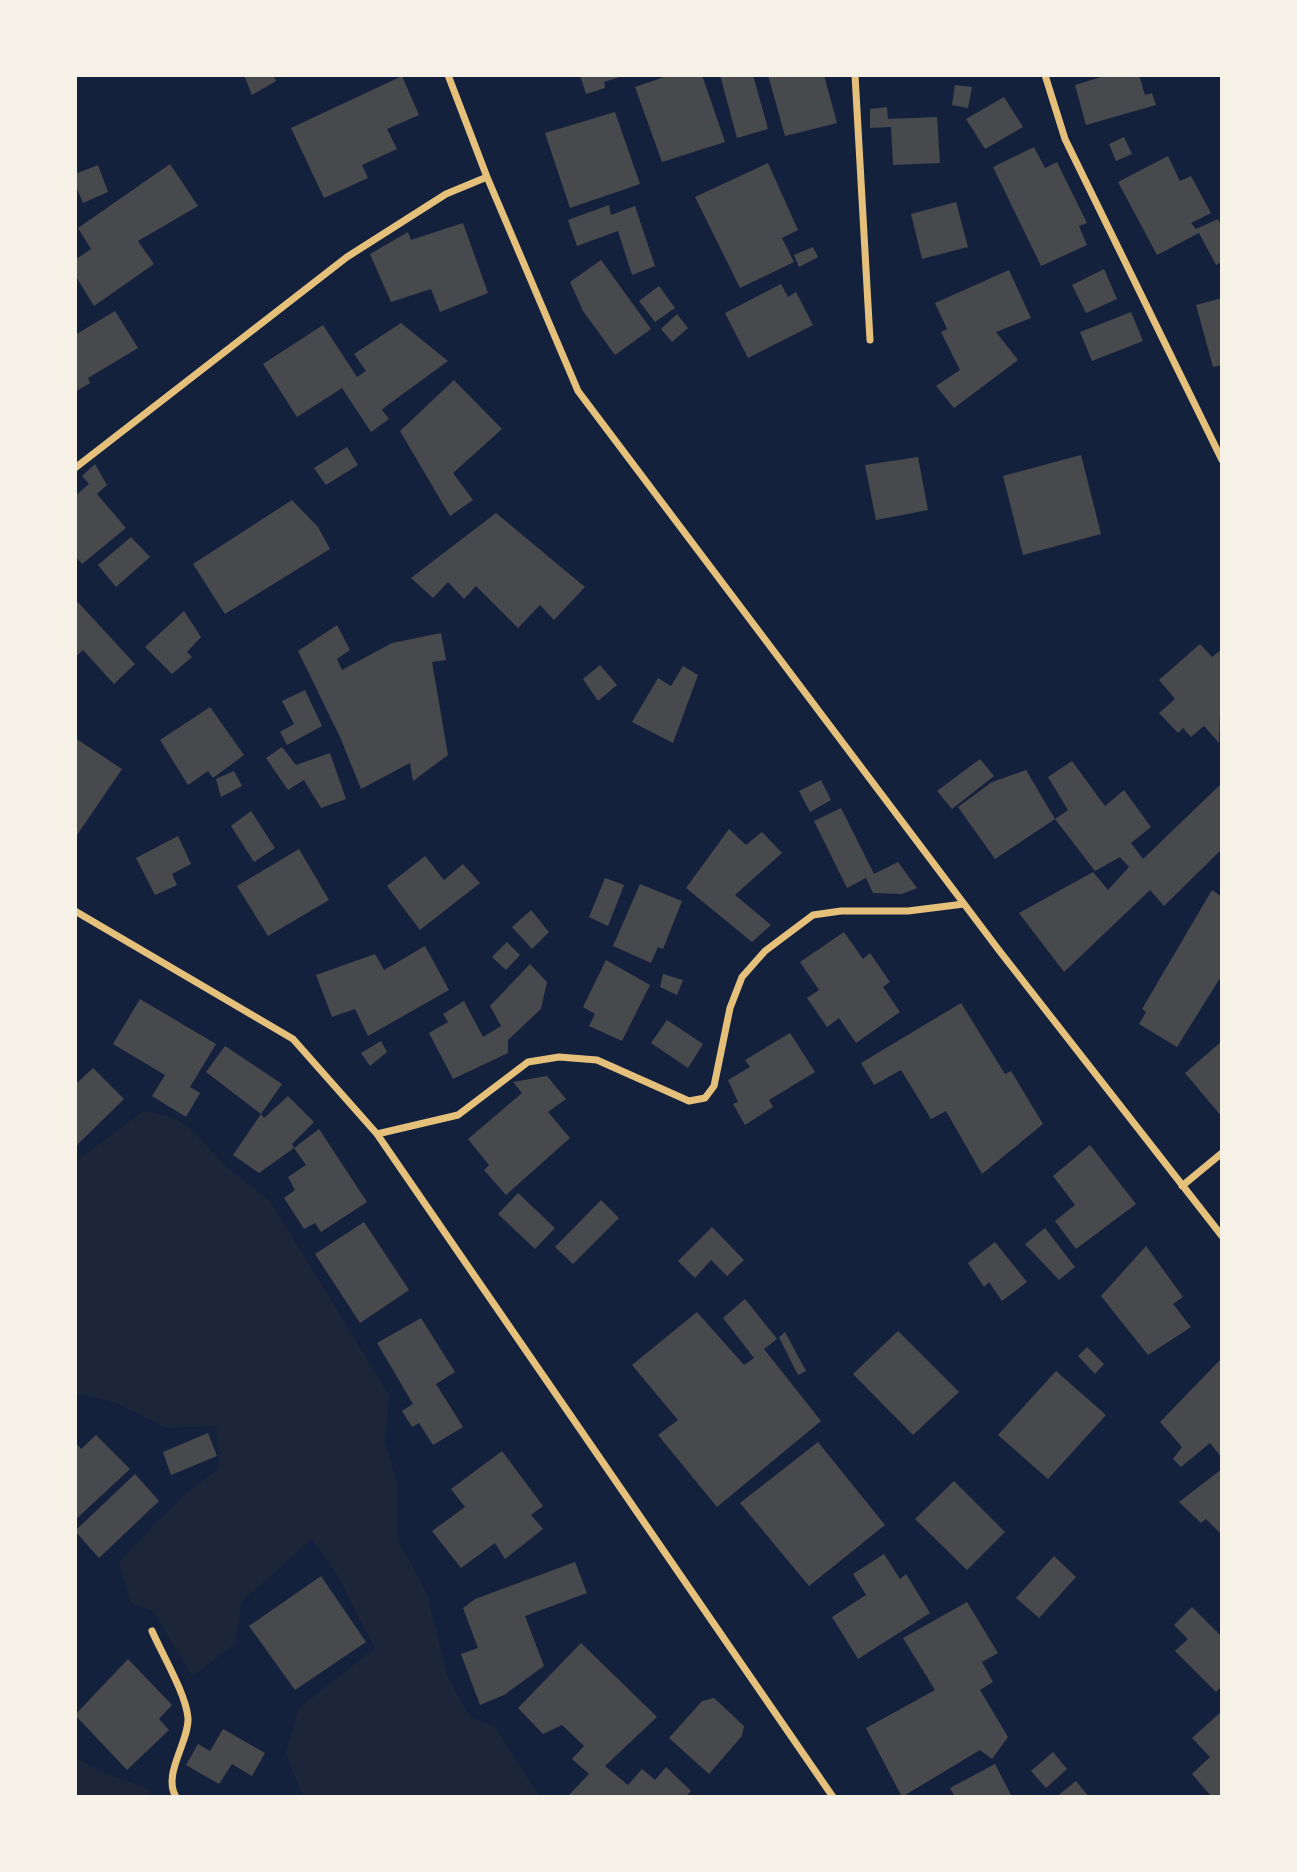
<!DOCTYPE html>
<html>
<head>
<meta charset="utf-8">
<style>
	body { margin:0 }
	#map { position:relative; width:1297px; height:1872px; overflow:hidden; background:#14213d; font-family:Mulish,sans-serif }
	canvas { display:block }
	.frame { position:absolute; inset:0; border:77px solid #f6f1e7; pointer-events:none }
</style>
</head>
<body>
<div id="map">
<canvas width="1297" height="1872"></canvas>
<div class="frame"></div>
</div>
<script>
const ctx = document.querySelector('canvas').getContext('2d');
ctx.lineJoin = 'round';
function fill(path, color) { ctx.fillStyle = color; ctx.fill(path, 'evenodd'); }
function strokePath(path, color, width, dash) { ctx.strokeStyle = color; ctx.lineWidth = width; ctx.lineCap = dash ? 'butt' : 'round'; ctx.setLineDash(dash || []); ctx.stroke(path); }
fill(new Path2D(`
	M143 1111C188 1118 188 1127 218 1158 233 1175 256 1187 272 1204L389 1395 385 1442 397 1483 398 1541 427 1593 447 1675 470 1717 495 1727 540 1797H303L286 1754 298 1709 375 1648 337 1575 312 1539 242 1601 235 1644 192 1676 153 1611 131 1603 119 1562 179 1499 220 1467 216 1426 167 1428 114 1402 75 1393V1162Z
	M75 1757 99 1771 148 1789 154 1797H75Z`), '#1d2539');
fill(new Path2D(`
	M244 75H273L276 81 252 95Z
	M580 75H623V76L604 82 605 88 586 94Z
	M670 75H702L725 142 662 162 635 87Z
	M720 75H753L768 129 737 138Z
	M768 75H824L837 123 785 136Z
	M1108 75H1139L1145 95 1152 93 1156 105 1086 125 1075 85Z
	M402 76 419 115 387 129 397 149 362 165 368 178 324 198 291 128Z
	M955 85 972 87 968 108 952 105Z
	M1004 97 1023 127 985 149 966 119Z
	M887 107 888 119 937 117 940 163 893 165 891 127 870 128V109Z
	M615 112 640 184 570 208 545 133Z
	M1124 137 1132 154 1116 161 1109 144Z
	M1034 147 1045 168 1057 162 1087 223 1079 226 1087 245 1041 266 993 167Z
	M1168 156 1180 181 1191 176 1211 213 1191 223 1196 229 1218 219 1222 227V262L1216 265 1199 233 1157 255 1118 182Z
	M768 163 798 230 782 238 794 262 740 288 695 197Z
	M170 164 198 206 138 241 154 264 94 306 75 275V260L91 249 78 228Z
	M98 165 108 192 83 203 75 184V174Z
	M956 202 968 247 922 259 911 214Z
	M609 205 611 215 635 206 655 266 632 275 618 231 577 246 568 220Z
	M463 223 488 293 440 312 431 289 391 302 370 254 408 232 411 240Z
	M813 247 818 257 799 267 794 255Z
	M601 260 651 329 615 355 583 311 570 282Z
	M1104 269 1117 299 1086 313 1072 285Z
	M1009 270 1031 318 996 332 1018 360 954 408 936 386 960 370 941 332 947 329 935 303Z
	M781 284 788 297 796 292 813 325 748 358 725 313Z
	M659 286 675 308 655 322 639 301Z
	M1222 298V365L1213 367 1196 305Z
	M115 311 138 348 88 378 90 383 75 392V335Z
	M1131 312 1143 341 1092 361 1080 332Z
	M677 314 688 328 672 342 661 329Z
	M401 323 448 361 385 407 382 410 389 419 371 432 342 388 297 417 263 364 323 325 357 377 366 371 354 354Z
	M454 380 502 429 453 473 473 500 450 516 400 431Z
	M347 447 358 465 326 485 314 468Z
	M1081 455 1101 534 1023 555 1003 476Z
	M918 457 928 510 876 520 865 465Z
	M95 464 107 485 97 494 126 528 82 564 75 556V496L89 484 82 476Z
	M292 500 318 527 330 549 225 614 193 564Z
	M496 513 585 587 554 620 540 605 518 628 476 586 464 599 448 582 433 598 411 578Z
	M131 537 150 557 116 587 98 565Z
	M75 599 135 664 114 684 83 650 75 657Z
	M184 611 201 637 187 652 192 657 172 674 145 647Z
	M337 625 350 650 337 659 342 670 392 643 441 633 446 660 432 662 448 755 413 781 410 763 361 789 340 737 298 651Z
	M1200 644 1212 657 1222 649 1219 743 1204 726 1191 737 1183 728 1178 733 1159 713 1175 699 1159 680Z
	M600 665 617 685 598 701 583 679Z
	M683 666 698 675 673 743 632 722 658 678 671 686Z
	M305 690 322 726 287 745 280 732 294 724 282 701Z
	M210 707 244 755 213 778 208 771 188 785 160 740Z
	M75 738 122 769 75 838Z
	M282 747 296 765 330 753 346 799 321 808 304 780 288 790 266 758Z
	M980 759 994 776 952 809 937 791Z
	M1072 761 1105 806 1124 790 1151 827 1131 843 1143 859 1222 783V849L1164 906 1150 890 1064 972 1019 913 1093 872 1108 890 1129 867 1120 857 1095 871 1055 819 1068 810 1048 777Z
	M1026 770 1055 819 995 859 958 807 992 782Z
	M234 771 242 786 221 797 216 779Z
	M821 780 831 800 810 812 799 791Z
	M841 808 874 874 898 862 917 888 902 894 873 893 866 878 847 888 814 821Z
	M251 811 275 848 254 862 231 826Z
	M729 829 746 845 762 832 782 853 735 895 771 925 752 942 686 888Z
	M178 836 191 864 172 874 177 885 155 895 136 858Z
	M299 849 329 900 268 936 237 886Z
	M425 856 444 880 463 864 480 883 420 930 387 886Z
	M605 878 624 885 608 926 589 917Z
	M640 884 682 901 663 949 658 947 651 963 613 946Z
	M1212 890 1222 897V975L1177 1047 1139 1024 1146 1012 1142 1009Z
	M531 910 549 932 532 949 512 927Z
	M844 932 863 959 870 953 890 982 883 987 900 1012 856 1043 839 1018 827 1027 807 998 819 990 800 962Z
	M507 942 520 955 506 970 492 957Z
	M425 946 449 990 368 1036 355 1009 332 1017 316 975 375 954 384 970Z
	M606 960 650 985 622 1041 589 1026 595 1014 583 1007Z
	M530 964 547 982 541 1009 508 1040V1053L453 1079 429 1033 448 1022 443 1014 464 1001 483 1037 501 1026 490 1006Z
	M663 974 683 980 677 995 660 987Z
	M140 999 216 1044 190 1087 200 1093 186 1117 152 1096 165 1075 113 1044Z
	M961 1003 1005 1074 1011 1071 1043 1124 982 1174 946 1111 931 1119 901 1070 874 1085 861 1063Z
	M667 1020 703 1044 688 1068 651 1043Z
	M790 1033 815 1072 769 1100 773 1107 745 1125 733 1104 738 1102 728 1080 750 1067 745 1060Z
	M381 1041 387 1052 370 1066 361 1053Z
	M1222 1041V1117L1185 1073Z
	M225 1046 282 1084 261 1114 264 1118 288 1096 314 1122 292 1144 294 1148 259 1173 233 1155 261 1114 206 1072Z
	M93 1068 124 1099 75 1147V1085Z
	M547 1076 566 1099 548 1112 570 1138 506 1195 484 1170 489 1165 468 1139 522 1093 513 1082Z
	M319 1129 367 1202 321 1232 315 1223 304 1229 284 1198 295 1190 288 1177 306 1165 294 1148Z
	M1090 1145 1136 1204 1076 1249 1055 1221 1075 1205 1053 1176Z
	M518 1193 555 1228 535 1249 498 1214Z
	M601 1200 619 1218 573 1264 555 1247Z
	M364 1222 409 1290 360 1323 315 1254Z
	M712 1227 744 1260 727 1276 711 1260 695 1278 678 1261Z
	M1045 1228 1075 1267 1059 1280 1025 1244Z
	M995 1242 1027 1282 1002 1301 989 1282 984 1287 968 1263Z
	M1146 1246 1183 1297 1173 1304 1191 1327 1148 1355 1101 1296Z
	M745 1299 777 1339 764 1349 821 1421 717 1507 658 1435 678 1420 632 1365 697 1312 744 1365 754 1358 723 1318Z
	M421 1318 455 1372 436 1384 463 1427 433 1445 419 1423 412 1427 402 1411 413 1404 377 1343Z
	M898 1331 959 1392 913 1435 853 1374Z
	M785 1332 806 1371 798 1375 779 1337Z
	M1087 1347 1104 1364 1095 1374 1078 1356Z
	M1222 1358V1458L1210 1443 1181 1467 1173 1459 1182 1447 1160 1422Z
	M1056 1371 1106 1415 1048 1479 998 1435Z
	M208 1433 217 1456 171 1475 163 1452Z
	M96 1435 130 1469 75 1520V1442L81 1449Z
	M818 1442 885 1525 809 1586 740 1503Z
	M502 1451 543 1506 531 1515 543 1529 505 1559 495 1543 461 1568 432 1531 465 1507 451 1489Z
	M1222 1469V1535L1206 1519 1201 1523 1179 1502Z
	M135 1474 159 1501 99 1558 75 1531Z
	M954 1481 1005 1532 967 1570 915 1519Z
	M884 1554 900 1579 906 1574 930 1613 858 1659 832 1617 866 1595 853 1574Z
	M1054 1556 1076 1577 1039 1618 1016 1598Z
	M575 1562 587 1593 525 1616 544 1666 504 1695 480 1705 461 1654 478 1648 463 1608 475 1599Z
	M321 1576 366 1642 295 1690 249 1626Z
	M967 1602 998 1653 982 1662 993 1682 980 1690 1008 1737 992 1759 980 1750 902 1797 866 1728 935 1690 903 1638Z
	M1192 1607 1222 1637V1686L1216 1692 1175 1651 1188 1639 1174 1625Z
	M581 1643 657 1717 605 1766 628 1785 642 1769 655 1780 666 1767 691 1791 685 1797H567L589 1774 572 1759 584 1746 562 1725 543 1734 518 1708Z
	M128 1659 172 1705 159 1719 169 1730 127 1770 75 1715Z
	M714 1698 744 1726 742 1736 709 1774 669 1738 702 1701Z
	M1222 1711V1797H1212L1192 1774 1210 1757 1192 1738Z
	M223 1729 265 1753 252 1776 232 1764 219 1784 186 1765 198 1744 210 1751Z
	M1053 1752 1067 1769 1046 1788 1031 1771Z
	M995 1764 1012 1797H955L950 1788Z
	M1076 1781 1089 1797H1056Z`), '#48494c');
strokePath(new Path2D(`
	M448 75 487 177 578 391 998 949 1222 1236
	M855 75 870 340
	M1045 75 1065 139 1222 460
	M75 468 347 257 446 194 487 177
	M75 911 293 1039 377 1134 833 1797
	M377 1134 458 1115 528 1062 559 1057 597 1060 689 1101 705 1098 714 1086 730 1008 742 977 765 951 813 915 841 911H908L964 904
	M1182 1186 1222 1153
	M152 1631C162 1654 186 1694 188 1718 189 1742 162 1775 176 1797`), '#e5c07b', 7);
</script>
</body>
</html>
